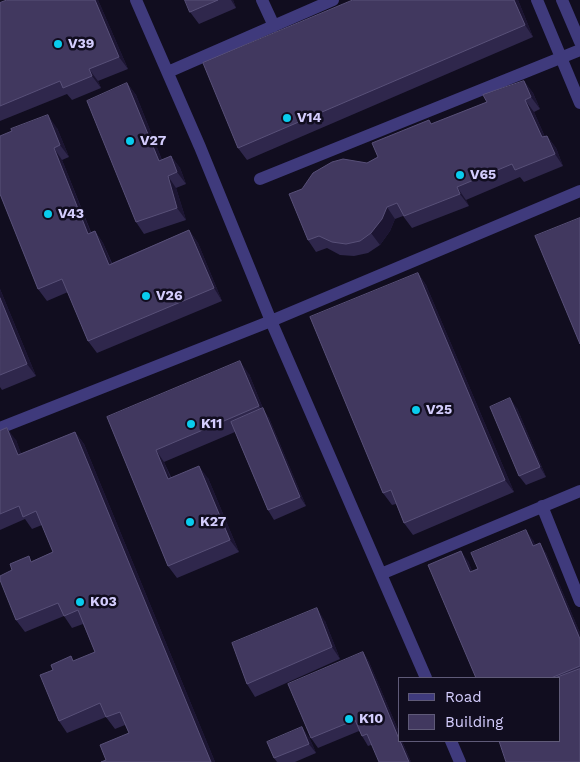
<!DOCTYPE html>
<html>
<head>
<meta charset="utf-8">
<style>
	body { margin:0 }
	#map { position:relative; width:580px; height:762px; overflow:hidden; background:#110d1f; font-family:"Work Sans",sans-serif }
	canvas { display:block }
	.legend { position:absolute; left:398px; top:677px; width:162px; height:65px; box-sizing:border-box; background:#110d1f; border:1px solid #5f5a78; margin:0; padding:6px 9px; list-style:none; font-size:15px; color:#d4cdfd }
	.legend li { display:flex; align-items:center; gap:10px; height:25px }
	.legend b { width:25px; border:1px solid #5f5a78 }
</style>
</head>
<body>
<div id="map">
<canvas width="580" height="762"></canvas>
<ul class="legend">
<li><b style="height:6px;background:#3f3a7c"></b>Road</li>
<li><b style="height:14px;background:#41385f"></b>Building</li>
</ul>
</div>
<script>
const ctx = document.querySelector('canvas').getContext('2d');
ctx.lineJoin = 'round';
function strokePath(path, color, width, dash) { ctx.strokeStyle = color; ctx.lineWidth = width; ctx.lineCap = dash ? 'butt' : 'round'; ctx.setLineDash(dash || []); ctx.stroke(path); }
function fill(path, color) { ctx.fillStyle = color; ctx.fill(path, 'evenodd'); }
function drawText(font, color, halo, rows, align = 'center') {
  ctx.font = font + ' "Work Sans",sans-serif'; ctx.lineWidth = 5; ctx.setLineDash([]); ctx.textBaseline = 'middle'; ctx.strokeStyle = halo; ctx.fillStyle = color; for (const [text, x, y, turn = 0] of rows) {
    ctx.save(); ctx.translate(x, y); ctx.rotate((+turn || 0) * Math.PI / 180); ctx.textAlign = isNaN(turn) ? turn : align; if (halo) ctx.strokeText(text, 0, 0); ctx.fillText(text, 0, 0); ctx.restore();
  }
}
strokePath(new Path2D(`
	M136 0 200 147 271 321 426 678
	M262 0 274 26
	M537 0 580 103
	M562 0 580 42
	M168 72 333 0
	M260 179 580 50
	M0 428 271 321 580 191
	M542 506 580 601
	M381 574 580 491
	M451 741 460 762`), '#3f3a7c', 12);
fill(new Path2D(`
	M7 0H98L128 69 98 81 101 88 72 100 67 94 0 121V3Z
	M185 0H233L236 8 199 24 190 12Z
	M353 0H518L533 37 247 160 238 148Z
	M524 81 533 93 540 109 534 112 545 137 547 136 556 148 563 166 524 182 520 177 466 200 469 206 412 228 403 216 395 219 390 231 380 245 368 253 354 256 340 255 327 248 316 252 308 240 367 163 378 157 432 124 487 102Z
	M127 83 136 95 162 160 171 156 180 168 186 184 176 188 186 220 144 234 136 222Z
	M57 128 69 157 62 160 91 232 95 231 103 243 112 263 189 230 198 243 222 301 97 353 88 341 68 292 47 301 38 289 0 194Z
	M418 273 426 285 514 492 413 535 404 523 396 504 392 505 383 493Z
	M0 289 36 376 2 390 0 387Z
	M249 374 264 411 269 418 306 506 274 520 268 510 235 432 164 462 171 477 208 478 239 552 177 578 168 566 107 417Z
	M517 408 546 477 526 485 519 476Z
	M0 431 16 440 21 454 75 432 84 444 215 762H101L106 760 129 733 125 725 115 729 106 717 67 733 59 721 74 661 95 652 83 624 72 628 64 616 25 632 16 620 32 561 53 552 42 525 32 529 25 519 0 530Z
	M533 540 535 545 546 553 580 633V762L559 678H476L468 561 472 571Z
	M325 621 340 659 255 697 247 684Z
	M363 652 369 662 399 732V741H402L411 762 371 745 368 746 359 731 318 748 311 738Z
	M309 737 316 753 295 762H277L274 758Z`), '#2f274c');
fill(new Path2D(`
	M95 0H98L128 69 119 57Z
	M231 0H233L236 8Z
	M514 0H518L533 37 525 25Z
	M89 69 98 81 101 88 92 76Z
	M524 81 533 93 540 109 531 97Z
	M127 83 136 95 167 173 159 161Z
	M525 100 534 112 550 149 542 137Z
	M48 115 57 128 69 157 60 145Z
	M547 136 556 148 563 166 555 154Z
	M54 148 62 160 96 246 88 234Z
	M171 156 180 168 186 184 177 172Z
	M168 176 176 188 186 220 177 208Z
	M457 187 466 200 469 206 460 194Z
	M387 207 395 219 390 231 380 245 371 233Z
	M189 230 198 243 222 301 214 288Z
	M95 231 103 243 117 277 109 265Z
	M418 273 426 285 514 492 505 480Z
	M0 289 36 376 27 364 0 298Z
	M240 361 249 374 264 411 269 418 306 506 300 497 266 416 259 406Z
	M510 398 517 408 546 477 540 467Z
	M7 428 16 440 27 468 18 455Z
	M75 432 84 444 215 762H211Z
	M156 450 164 462 176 491 168 479Z
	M199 466 208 478 239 552 230 540Z
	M526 530 533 540 539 555 533 546Z
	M540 543 546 553 580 633V639Z
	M461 551 468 561 477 582 470 572Z
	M317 608 325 621 340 659 332 647Z
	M363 652 369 662 399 732V739Z
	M302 727 309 737 316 753 309 744Z
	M400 741H402L411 762H409Z`), '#1c1532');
const building = new Path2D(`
	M7 0H95L119 57 89 69 92 76 63 88 60 81 0 106V3Z
	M185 0H218L190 12Z
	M353 0H514L525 25 238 148 203 63Z
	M524 81 531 97 525 100 542 137 547 136 555 154 515 170 512 164 457 187 460 194 404 216 397 203 387 207 382 219 371 233 360 241 346 244 332 242 319 236 308 240 289 194 302 189 313 173 332 162 343 159 367 163 378 157 372 143 429 120 431 124 487 102 483 95Z
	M127 83 159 161 171 156 177 172 168 176 177 208 136 222 87 101Z
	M48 115 60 145 54 148 88 234 95 231 109 265 189 230 214 288 88 341 62 279 38 289 0 194V136L12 131 11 129Z
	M580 218V344L535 236Z
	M418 273 505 480 404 523 391 490 383 493 310 317Z
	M0 298 27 364 0 375Z
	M240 361 259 406 156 450 168 479 199 466 230 540 168 566 107 417Z
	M510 398 540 467 519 476 490 407Z
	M263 408 300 497 268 510 231 422Z
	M7 428 18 455 75 432 211 762H101L106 760 100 745 129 733 120 712 106 717 100 703 59 721 40 675 53 670 51 665 71 656 73 661 95 652 78 610 64 616 58 603 16 620 0 580V576L12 570 10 564 29 556 31 562 53 552 36 511 23 517 19 506 0 514V431Z
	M526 530 533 546 540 543 580 639V666L551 678H476L428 565 461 551 470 572 478 569 471 553Z
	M317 608 332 647 247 684 232 643Z
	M363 652 399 739V741H400L409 762H379L367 734 362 736 355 720 311 738 288 684Z
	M580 669V762H506L499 741H559V678H555Z
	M302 727 309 744 274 758 267 742Z`);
fill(building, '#41385f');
strokePath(building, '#585078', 1);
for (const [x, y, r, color] of [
	[58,44,5,"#09cced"],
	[287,118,5,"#09cced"],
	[130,141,5,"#09cced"],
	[460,175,5,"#09cced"],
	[48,214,5,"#09cced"],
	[146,296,5,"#09cced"],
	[416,410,5,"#09cced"],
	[191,424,5,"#09cced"],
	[190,522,5,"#09cced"],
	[80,602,5,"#09cced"],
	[349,719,5,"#09cced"]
]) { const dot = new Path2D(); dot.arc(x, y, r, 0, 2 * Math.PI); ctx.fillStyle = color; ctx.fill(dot); strokePath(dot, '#110d1f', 2); }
drawText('bold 14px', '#d4cdfd', '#110d1f', [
	["V39",68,44],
	["V14",297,118],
	["V27",140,141],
	["V65",470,175],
	["V43",58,214],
	["V26",156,296],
	["V25",426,410],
	["K11",201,424],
	["K27",200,522],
	["K03",90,602],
	["K10",359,719]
], 'left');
</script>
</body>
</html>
